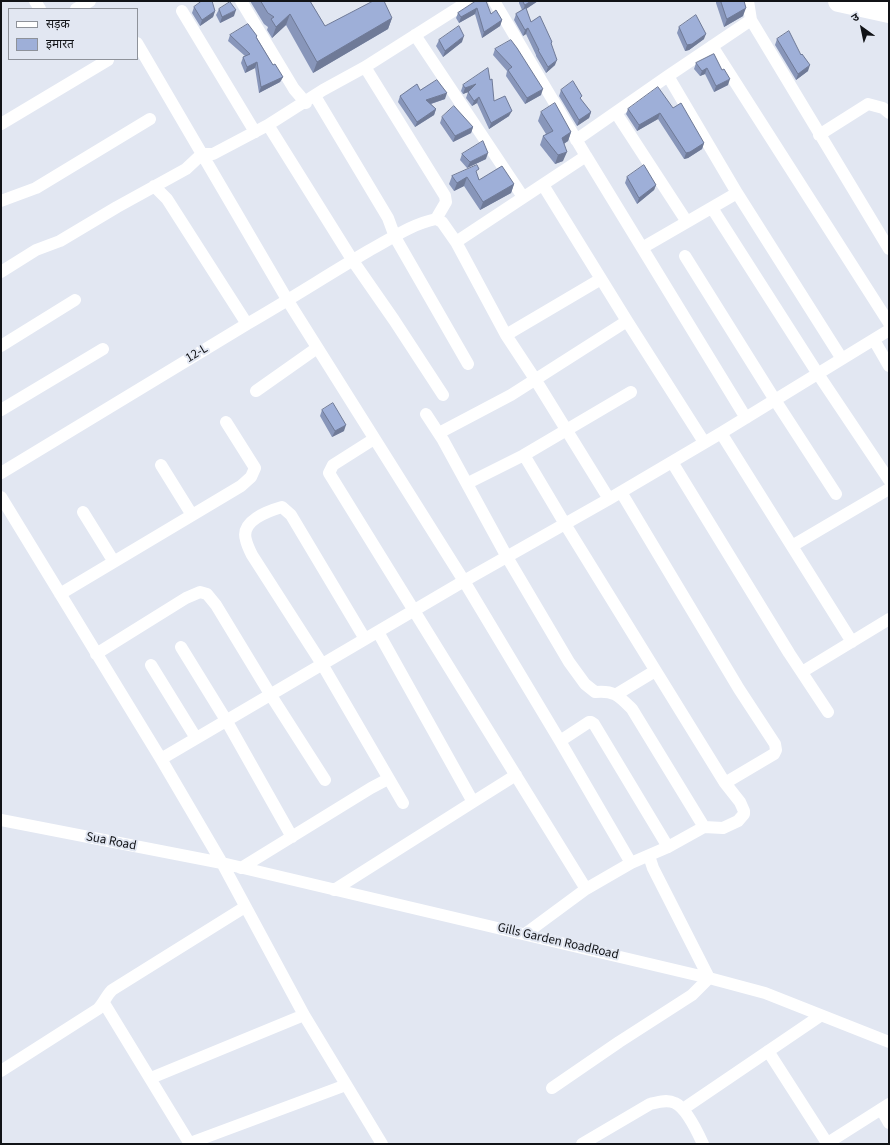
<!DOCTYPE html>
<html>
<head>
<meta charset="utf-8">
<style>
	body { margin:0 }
	#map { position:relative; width:890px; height:1145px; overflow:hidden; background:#e2e7f2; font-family:"Source Sans 3","Noto Sans Devanagari",sans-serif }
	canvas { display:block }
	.frame { position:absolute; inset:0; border:2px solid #111317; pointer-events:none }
	.legend { position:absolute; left:8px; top:8px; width:130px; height:52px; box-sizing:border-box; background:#e2e7f2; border:1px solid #8e929a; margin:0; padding:5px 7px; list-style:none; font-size:12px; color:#111317 }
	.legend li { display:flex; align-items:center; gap:8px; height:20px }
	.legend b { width:20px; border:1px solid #8e929a }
	.north { position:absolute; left:842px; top:8px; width:40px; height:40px; -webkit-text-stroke:3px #e2e7f2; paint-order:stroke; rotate:327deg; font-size:11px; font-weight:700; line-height:16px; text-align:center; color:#111317 }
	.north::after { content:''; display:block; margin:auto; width:14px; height:18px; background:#111317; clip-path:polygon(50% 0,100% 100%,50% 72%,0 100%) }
</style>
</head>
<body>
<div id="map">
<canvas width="890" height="1145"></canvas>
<div class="frame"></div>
<ul class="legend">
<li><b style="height:5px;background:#fff"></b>सड़क</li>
<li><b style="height:11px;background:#9eafd8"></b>इमारत</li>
</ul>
<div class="north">उ</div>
</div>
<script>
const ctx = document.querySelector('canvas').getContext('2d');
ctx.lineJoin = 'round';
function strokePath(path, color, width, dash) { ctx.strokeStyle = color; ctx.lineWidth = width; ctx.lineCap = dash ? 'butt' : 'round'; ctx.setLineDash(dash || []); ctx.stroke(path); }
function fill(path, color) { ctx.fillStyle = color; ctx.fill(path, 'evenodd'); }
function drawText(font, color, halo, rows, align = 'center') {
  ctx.font = font + ' "Source Sans 3",sans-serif'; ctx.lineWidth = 4; ctx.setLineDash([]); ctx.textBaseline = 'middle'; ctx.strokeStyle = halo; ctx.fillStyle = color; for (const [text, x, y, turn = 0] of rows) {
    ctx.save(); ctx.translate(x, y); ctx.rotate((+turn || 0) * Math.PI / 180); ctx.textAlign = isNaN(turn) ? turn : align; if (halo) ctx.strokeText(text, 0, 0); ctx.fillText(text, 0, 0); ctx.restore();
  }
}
strokePath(new Path2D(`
	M35 1 40 9
	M241 1 294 89 306 103
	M494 1 586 156
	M748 1 751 20 889 249
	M76 9 90 1
	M182 11 255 132
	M415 35 523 197
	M137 43 288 301 464 581 560 741 631 863 668 847 704 827 723 828 738 821 744 814V811L740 802 725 783 774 754 776 750 775 744 739 689 621 492
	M712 46 889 323
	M365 67 445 196 446 202 436 219
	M315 96 388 218 395 237 468 364
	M616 113 687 222 737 193 668 76
	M1 124 108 60
	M268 125 323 90 365 67 469 1
	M819 135 868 104 883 108 889 113
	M576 140 668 76 751 20
	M543 185 627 321 704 442
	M154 186 167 199 247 324
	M737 193 842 359
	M1 201 36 188 150 119
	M712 208 818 374 889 480
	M642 248 687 222
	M685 256 775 400 836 494
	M1 272 36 250 60 241 117 207 186 169 202 154H213L268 125 353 261 394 320 443 395
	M506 335 601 279
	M874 340 889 366
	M1 346 75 300
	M256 391 317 348
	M1 410 103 349
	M426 414 443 440 507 557 569 662 585 684 595 692C614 690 619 696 632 709L704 827
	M439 433 511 395 627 321
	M721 433 852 642
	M374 439 333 465 329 473 586 889
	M524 455 565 524 725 783
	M672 462 789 653 828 712
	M161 465 192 515
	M1 473 247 324C289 300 329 274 370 250 392 238 412 224 436 219L442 222 456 242
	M468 483 524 455 631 392
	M1 497 161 759 222 863 304 1015 382 1144
	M609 499 535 379 506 335 456 242 586 156 746 418
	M83 512 114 562
	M792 546 889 489
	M60 594 241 486 251 477 255 468 226 422
	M378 632 473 802 516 775
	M365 639 291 515 282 507C268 511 240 521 246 540 247 545 250 551 252 555L322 664 403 803
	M181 647 226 720 292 837
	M96 654 186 598 200 592 207 594 216 605 270 694 325 780
	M151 665 196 738
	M802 672 889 619
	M617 694 655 671
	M560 741 589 722H591L594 724 668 847
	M161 759 464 581 609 499 721 433 889 330
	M1 820 222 863 709 978 765 993 889 1042
	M241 868 371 788 388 779
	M334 890 473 802
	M525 934 586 889 631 863
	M104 1003 190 1144
	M768 1051 827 1143
	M1 1071 98 1009C104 1003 106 996 112 990L245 907
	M151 1078 304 1015
	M552 1088 619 1042 692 995 709 978 653 868 649 856
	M683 1109 820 1016
	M881 1109 889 1123
	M190 1143 346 1085
	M582 1144 650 1104C658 1102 667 1099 675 1103 686 1108 698 1133 703 1144
	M826 1144 889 1104`), '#fff', 12);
strokePath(new Path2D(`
	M839 1 889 12`), '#fff', 22);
fill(new Path2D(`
	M250 1H310L325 26 392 18 388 29 313 73 286 25 272 38 267 30 268 27 264 24Z
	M476 1 491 14 502 20 500 26 482 38 475 14 459 23 456 18 458 13Z
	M519 1H538L526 9 531 22 552 42 551 44 555 65 546 73 536 56V55L526 34 523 36 514 20 516 14 522 10 519 3Z
	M716 1H744L743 16 724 27 716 3Z
	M194 7 215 11 213 17 200 26 192 13Z
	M219 9 234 16 220 23 216 15Z
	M679 27 704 39 689 50 685 51 677 33Z
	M230 35 257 38 273 65 283 77 280 82 259 93 255 68 245 73 241 63 243 57 245 56 228 41Z
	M777 39 808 71 796 80 775 45Z
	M439 40 462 42 443 57 436 46Z
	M495 49 541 95 525 104 506 76 507 71 493 55Z
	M714 54 728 85 714 92 705 74 700 76 694 69 696 63Z
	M463 85 494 101 509 116 489 129 477 103 472 106 466 98 468 92 463 94 461 91Z
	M420 90 445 99 431 104 436 109 434 115 415 127 398 102 400 96Z
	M561 90 581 100 591 112 589 118 577 126 559 96Z
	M673 108 704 143 702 149 688 158 684 159 658 119 637 131 626 114 628 109Z
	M541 112 571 132 568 141 564 144 563 161 555 164 540 145 543 136 546 134 538 121Z
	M442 117 473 127 471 133 453 142 440 123Z
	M462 154 486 159 467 168 460 160Z
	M477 175 479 180 514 184 511 193 480 210 464 186 454 191 449 184 452 176Z
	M627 177 656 185 654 190 637 204 625 183Z
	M322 410 344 431 332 437 320 416Z`), '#8896ba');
fill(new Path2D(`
	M531 1H538L523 11 525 5Z
	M477 8 475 14 459 23 461 17Z
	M746 8 743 16 724 27 727 19Z
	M236 10 234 16 220 23 222 17Z
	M215 11 213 17 200 26 202 20Z
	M290 14 286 25 272 38 276 27Z
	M392 18 388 29 313 73 317 62Z
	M502 20 500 26 482 38 484 32Z
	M528 28 526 34 523 36 525 30Z
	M706 34 704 39 689 50 685 51 687 45Z
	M464 36 462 42 443 57 445 51Z
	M557 60 555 65 546 73 548 67Z
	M257 62 255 68 245 73 247 67Z
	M810 65 808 71 796 80 798 74Z
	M707 68 705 74 700 76 702 71Z
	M283 77 280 82 259 93 261 87Z
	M730 79 728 85 714 92 716 86Z
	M476 84 474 90 463 94 465 88Z
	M543 89 541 95 525 104 527 98Z
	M447 93 445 99 424 106 426 100Z
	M479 97 477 103 472 106 474 101Z
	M436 109 434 115 415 127 417 122Z
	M512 111 509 116 489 129 491 123Z
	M591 112 589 118 577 126 579 120Z
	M660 113 658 119 637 131 639 125Z
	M473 127 471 133 453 142 455 136Z
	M571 132 568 141 558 147 562 138Z
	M704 143 702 149 688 158 684 159 686 153Z
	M567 152 563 161 555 164 558 155Z
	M488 153 486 159 467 168 470 162Z
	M467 177 464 186 454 191 457 183Z
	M514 184 511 193 480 210 483 202Z
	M656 185 654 190 637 204 639 198Z
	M346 425 344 431 332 437 335 431Z`), '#6f7a97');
const building = new Path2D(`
	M202 1H212L215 11 202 20 194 7Z
	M261 1H310L325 26 373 1H384L392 18 317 62 290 14 276 27 271 19 274 17 268 13Z
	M476 1H486L491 14 496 10 502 20 484 32 477 8 461 17 458 13Z
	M523 1H531L525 5Z
	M721 1H744L746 8 727 19Z
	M230 2 236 10 222 17 219 9Z
	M526 8 531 22 540 16 552 42 551 43 557 60 548 67 538 50H539L528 28 525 30 516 14Z
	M696 15 706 34 692 44 687 45 679 27Z
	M248 24 257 36 256 37 273 65 275 64 283 77 261 87 257 62 247 67 243 57 250 54 230 35Z
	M459 26 464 36 445 51 439 40Z
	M789 31 801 55 802 54 810 65 798 74 777 39Z
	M511 40 517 48 543 89 527 98 508 70 512 67 495 49Z
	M714 54 722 70 724 69 730 79 716 86 707 68 702 71 696 63Z
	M488 68 490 80 492 79 494 101 505 96 512 111 491 123 479 97 474 101 468 92 476 84 465 88 463 85Z
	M437 80 447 93 426 100 436 109 417 122 400 96 417 84 420 90Z
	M573 81 582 96 580 98 591 112 579 120 561 90Z
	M658 87 673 108 681 103 704 143 690 152 686 153 660 113 639 125 628 109Z
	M555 103 571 132 562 138 567 152 558 155 543 136 553 131 541 112Z
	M454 106 473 127 455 136 442 117Z
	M483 141 488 153 470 162 462 154Z
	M477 165 479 169 476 171 479 180 502 166 514 184 483 202 467 177 457 183 452 176Z
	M644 165 656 185 639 198 627 177Z
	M333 403 346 425 335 431 322 410Z`);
fill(building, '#9eafd8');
strokePath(building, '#6f7a97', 1);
drawText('13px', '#111317', '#e2e7f2', [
	["12-L",197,354,-31],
	["Sua Road",111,842,11],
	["Gills Garden RoadRoad",558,942,13]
]);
</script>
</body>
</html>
